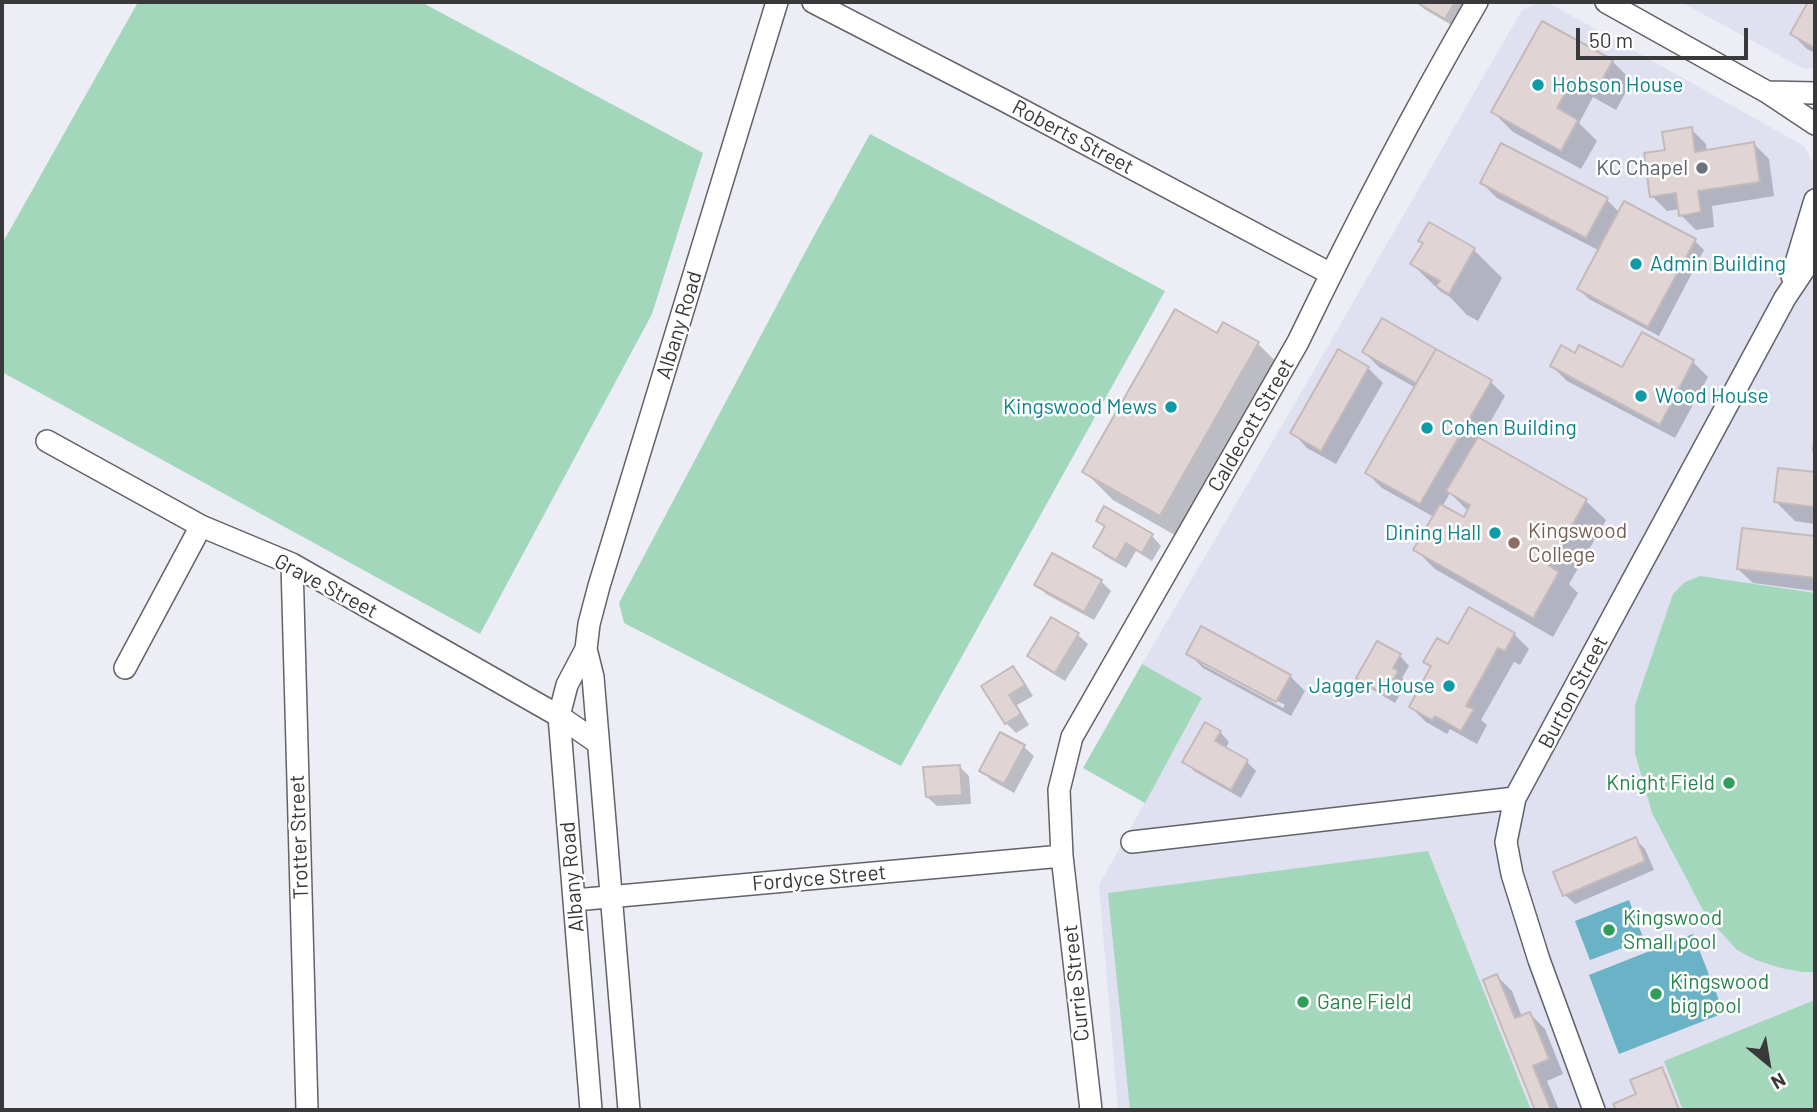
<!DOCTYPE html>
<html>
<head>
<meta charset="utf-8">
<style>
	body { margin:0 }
	#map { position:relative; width:1817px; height:1112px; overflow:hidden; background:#ecedf5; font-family:Barlow,sans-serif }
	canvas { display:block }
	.frame { position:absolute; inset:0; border:4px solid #39393c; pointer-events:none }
	.north { position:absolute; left:1733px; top:1028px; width:70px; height:70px; -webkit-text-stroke:5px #fff; paint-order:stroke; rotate:150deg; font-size:19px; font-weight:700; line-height:28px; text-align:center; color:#39393c }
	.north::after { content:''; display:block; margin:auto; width:24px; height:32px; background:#39393c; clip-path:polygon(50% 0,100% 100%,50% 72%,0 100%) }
	.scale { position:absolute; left:1576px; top:28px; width:172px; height:32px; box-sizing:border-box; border:4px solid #39393c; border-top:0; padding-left:9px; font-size:21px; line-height:24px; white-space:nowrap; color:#39393c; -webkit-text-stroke:5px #fff; paint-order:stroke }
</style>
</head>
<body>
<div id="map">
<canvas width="1817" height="1112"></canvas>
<div class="frame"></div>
<div class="north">N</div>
<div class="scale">50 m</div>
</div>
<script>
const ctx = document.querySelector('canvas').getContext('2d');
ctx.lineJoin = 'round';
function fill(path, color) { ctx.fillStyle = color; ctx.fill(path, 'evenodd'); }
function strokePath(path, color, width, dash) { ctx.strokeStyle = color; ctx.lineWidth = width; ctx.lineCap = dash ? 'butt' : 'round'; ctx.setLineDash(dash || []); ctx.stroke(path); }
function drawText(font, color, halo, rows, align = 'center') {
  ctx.font = font + ' Barlow,sans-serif'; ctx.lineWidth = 5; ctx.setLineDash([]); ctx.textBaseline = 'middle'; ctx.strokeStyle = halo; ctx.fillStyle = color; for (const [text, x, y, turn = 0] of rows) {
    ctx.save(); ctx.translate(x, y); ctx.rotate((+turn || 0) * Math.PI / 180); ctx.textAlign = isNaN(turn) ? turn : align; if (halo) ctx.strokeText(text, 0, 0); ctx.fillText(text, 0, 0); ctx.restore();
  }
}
fill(new Path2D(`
	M1540 2H1547L1804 146 1812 161 1815 163V1110H1118L1099 885 1202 699 1142 664 1284 422 1522 10Z
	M1681 2H1815V68L1804 69Z`), '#dfe0f0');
fill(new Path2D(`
	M138 2H421L703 153 652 314 480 634 2 372V244Z
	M870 134 1165 291 901 766 624 623 619 603 810 243Z
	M1700 576 1815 593V972H1803L1781 968 1756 960 1737 950 1706 916 1652 813 1635 753V705L1673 594 1685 582Z
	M1142 664 1202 698 1145 803 1083 768Z
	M1428 851 1531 1110H1130L1108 893Z
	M1815 1000V1110H1683L1664 1061Z`), '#a3d7bc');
fill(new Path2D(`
	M1629 900 1644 940 1590 960 1575 921Z
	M1693 934 1724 1013 1619 1054 1589 975Z`), '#6ab2c5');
fill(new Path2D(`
	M1417 2H1470L1455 27 1424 9Z
	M1810 2H1815V53L1807 49 1792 34Z
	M1612 61 1632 81 1616 110 1593 97 1579 123 1597 141 1581 169 1513 132 1493 112Z
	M1691 129 1706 144 1707 151 1754 144 1769 159 1774 196 1712 206 1714 227 1696 230 1681 215 1680 209 1667 211 1652 196 1667 151Z
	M1482 183 1607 200 1620 213 1695 241 1704 250 1659 336 1589 299 1579 289 1600 251 1497 198Z
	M1420 241 1474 250 1502 278 1478 321 1467 315 1450 297 1441 292 1412 264 1424 244Z
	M1382 320 1490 381 1505 396 1480 440 1586 501 1606 520 1569 584 1578 593 1553 637 1435 569 1415 549 1434 517 1382 488 1367 473 1416 388 1379 367 1364 352ZM1450 493 1469 512 1464 520 1442 507Z
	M1224 324 1258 344 1287 372 1189 543 1113 500 1084 471 1218 335Z
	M1642 335 1693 362 1708 377 1675 438 1567 381 1552 366 1576 355 1623 370Z
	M1368 368 1383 383 1336 464 1307 448 1293 433Z
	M1815 427V454L1812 451Z
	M1780 470 1815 474V524L1795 521 1776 502Z
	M1098 521 1152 536 1161 546 1152 561 1136 551 1126 568 1105 556 1095 547 1106 529Z
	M1743 530 1815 538V591L1753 583 1738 569Z
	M1101 581 1111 591 1094 620 1046 594 1037 584Z
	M1052 619 1078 635 1088 644 1065 681 1039 665 1029 655Z
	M1514 634 1529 649 1520 665 1514 662 1481 720 1487 725 1477 744 1450 729 1447 734 1426 722 1411 707 1432 668 1425 661 1448 646Z
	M1188 653 1290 676 1305 691 1291 716 1203 668ZM1203 661 1285 705 1283 708 1203 665Z
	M1400 656 1409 666 1402 678 1407 682 1395 703 1368 687 1358 678Z
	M1013 669 1022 678 1033 696 1017 705 1029 725 1016 733 1006 723 983 686Z
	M1220 732 1229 742 1225 749 1247 762 1256 771 1241 798 1194 771 1185 761Z
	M1024 747 1034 756 1014 793 991 780 982 771Z
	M959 766 969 776 971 804 937 806 927 797Z
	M1635 839 1645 849 1654 870 1575 904 1565 895Z
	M1497 976 1512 991 1522 1017 1530 1014 1545 1029 1563 1074 1547 1081 1559 1110H1537L1485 981Z
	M1661 1069 1666 1074 1680 1110H1617L1615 1105 1638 1095Z`), '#0003');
const building = new Path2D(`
	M1416 2H1455L1445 19Z
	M1808 2H1815V48L1790 34Z
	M1542 21 1613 60 1596 91 1573 79 1557 108 1578 120 1561 151 1491 112Z
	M1692 127 1695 152 1754 142 1760 182 1698 191 1701 212 1679 216 1676 193 1650 197 1644 153 1665 150 1662 132Z
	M1501 143 1608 198 1586 238 1480 183Z
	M1624 201 1696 239 1648 327 1577 289Z
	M1429 222 1475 248 1449 294 1436 286 1440 281 1410 264 1423 243 1418 241Z
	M1175 309 1217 333 1223 322 1259 342 1160 516 1082 472Z
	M1382 318 1436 349 1416 383 1362 352Z
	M1642 332 1694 360 1660 425 1550 366 1561 345 1575 353 1579 345 1622 367Z
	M1338 349 1369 367 1321 451 1290 433Z
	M1436 349 1492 380 1420 504 1365 473Z
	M1478 437 1587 499 1549 566 1559 572 1533 618 1413 550 1440 504 1464 517 1470 505 1446 491Z
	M1778 468 1815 472V507L1774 502Z
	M1104 506 1153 534 1142 553 1126 543 1116 560 1093 547 1105 526 1096 521Z
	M1742 528 1815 536V578L1737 569Z
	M1052 553 1102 580 1084 612 1034 585Z
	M1469 607 1515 633 1505 651 1498 648 1466 706 1474 709 1461 731 1435 716 1432 720 1409 707 1431 666 1423 662 1437 638 1448 644Z
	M1051 617 1079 633 1055 673 1027 656Z
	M1201 626 1291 675 1276 702 1186 654Z
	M1377 641 1401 654 1393 668 1398 671 1385 695 1356 678Z
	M1013 666 1025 685 1009 695 1021 714 1005 724 981 686Z
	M1205 722 1221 731 1215 741 1248 760 1231 790 1182 762Z
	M1000 732 1025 745 1004 784 979 771Z
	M960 765 962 795 926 797 923 767Z
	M1636 837 1645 861 1563 896 1553 872Z
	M1497 974 1515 1018 1530 1012 1549 1059 1533 1066 1551 1110H1535L1483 980Z
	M1662 1067 1679 1110H1616L1613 1104 1636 1094 1630 1080Z`);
fill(building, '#e0d5d4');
strokePath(building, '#c5baba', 2);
const minor = new Path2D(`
	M813 2 1007 102 1331 274
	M1606 2 1767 92 1815 124
	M1769 92 1815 93
	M1792 276 1815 200
	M47 441 201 526 292 564 559 716 598 743
	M292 564 307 1110
	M586 649 593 677 629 1110
	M125 668 201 526
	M1132 842 1515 798
	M575 900 1062 856
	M591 1110 559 716 567 685 586 649 589 624 599 586 777 2
	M1091 1110 1062 856 1059 790 1072 737 1298 342C1354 226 1413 112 1477 2
	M1594 1110 1539 960 1512 874 1506 842 1515 798 1785 298 1815 253`);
strokePath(minor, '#62636a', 24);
strokePath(minor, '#fff', 21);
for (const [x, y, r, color] of [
	[1538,85,7,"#0f9aa8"],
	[1702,168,7,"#6b7280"],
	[1636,264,7,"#0f9aa8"],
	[1641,396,7,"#0f9aa8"],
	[1171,407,7,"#0f9aa8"],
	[1427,428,7,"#0f9aa8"],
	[1495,533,7,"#0f9aa8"],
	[1514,543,7,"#8d6e63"],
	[1449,686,7,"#0f9aa8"],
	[1729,783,7,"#2e9e5b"],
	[1609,930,7,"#2e9e5b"],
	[1656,994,7,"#2e9e5b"],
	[1303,1002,7,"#2e9e5b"]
]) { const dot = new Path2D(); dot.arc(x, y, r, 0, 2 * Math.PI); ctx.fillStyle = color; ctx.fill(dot); strokePath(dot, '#fff', 2.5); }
drawText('21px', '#0d838f', '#fff', [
	["Hobson House",1552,85],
	["Admin Building",1650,264],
	["Wood House",1655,396],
	["Kingswood Mews",1157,407,"right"],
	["Cohen Building",1441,428],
	["Dining Hall",1481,533,"right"],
	["Jagger House",1435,686,"right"]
], 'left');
drawText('21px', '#39393c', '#fff', [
	["Roberts Street",1073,137,28],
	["Albany Road",679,325,-73],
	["Caldecott Street",1251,425,-60],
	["Grave Street",326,586,28],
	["Burton Street",1573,692,-62],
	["Trotter Street",299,837,-92],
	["Albany Road",572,877,-95],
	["Fordyce Street",819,878,-5],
	["Currie Street",1076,983,-96]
]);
drawText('21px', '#5b616d', '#fff', [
	["KC Chapel",1688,168]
], 'right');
drawText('21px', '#785e54', '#fff', [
	["Kingswood",1528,531],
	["College",1528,555]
], 'left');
drawText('21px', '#27864d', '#fff', [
	["Knight Field",1715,783,"right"],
	["Kingswood",1623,918],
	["Small pool",1623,942],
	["Kingswood",1670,982],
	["big pool",1670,1006],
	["Gane Field",1317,1002]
], 'left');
</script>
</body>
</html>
